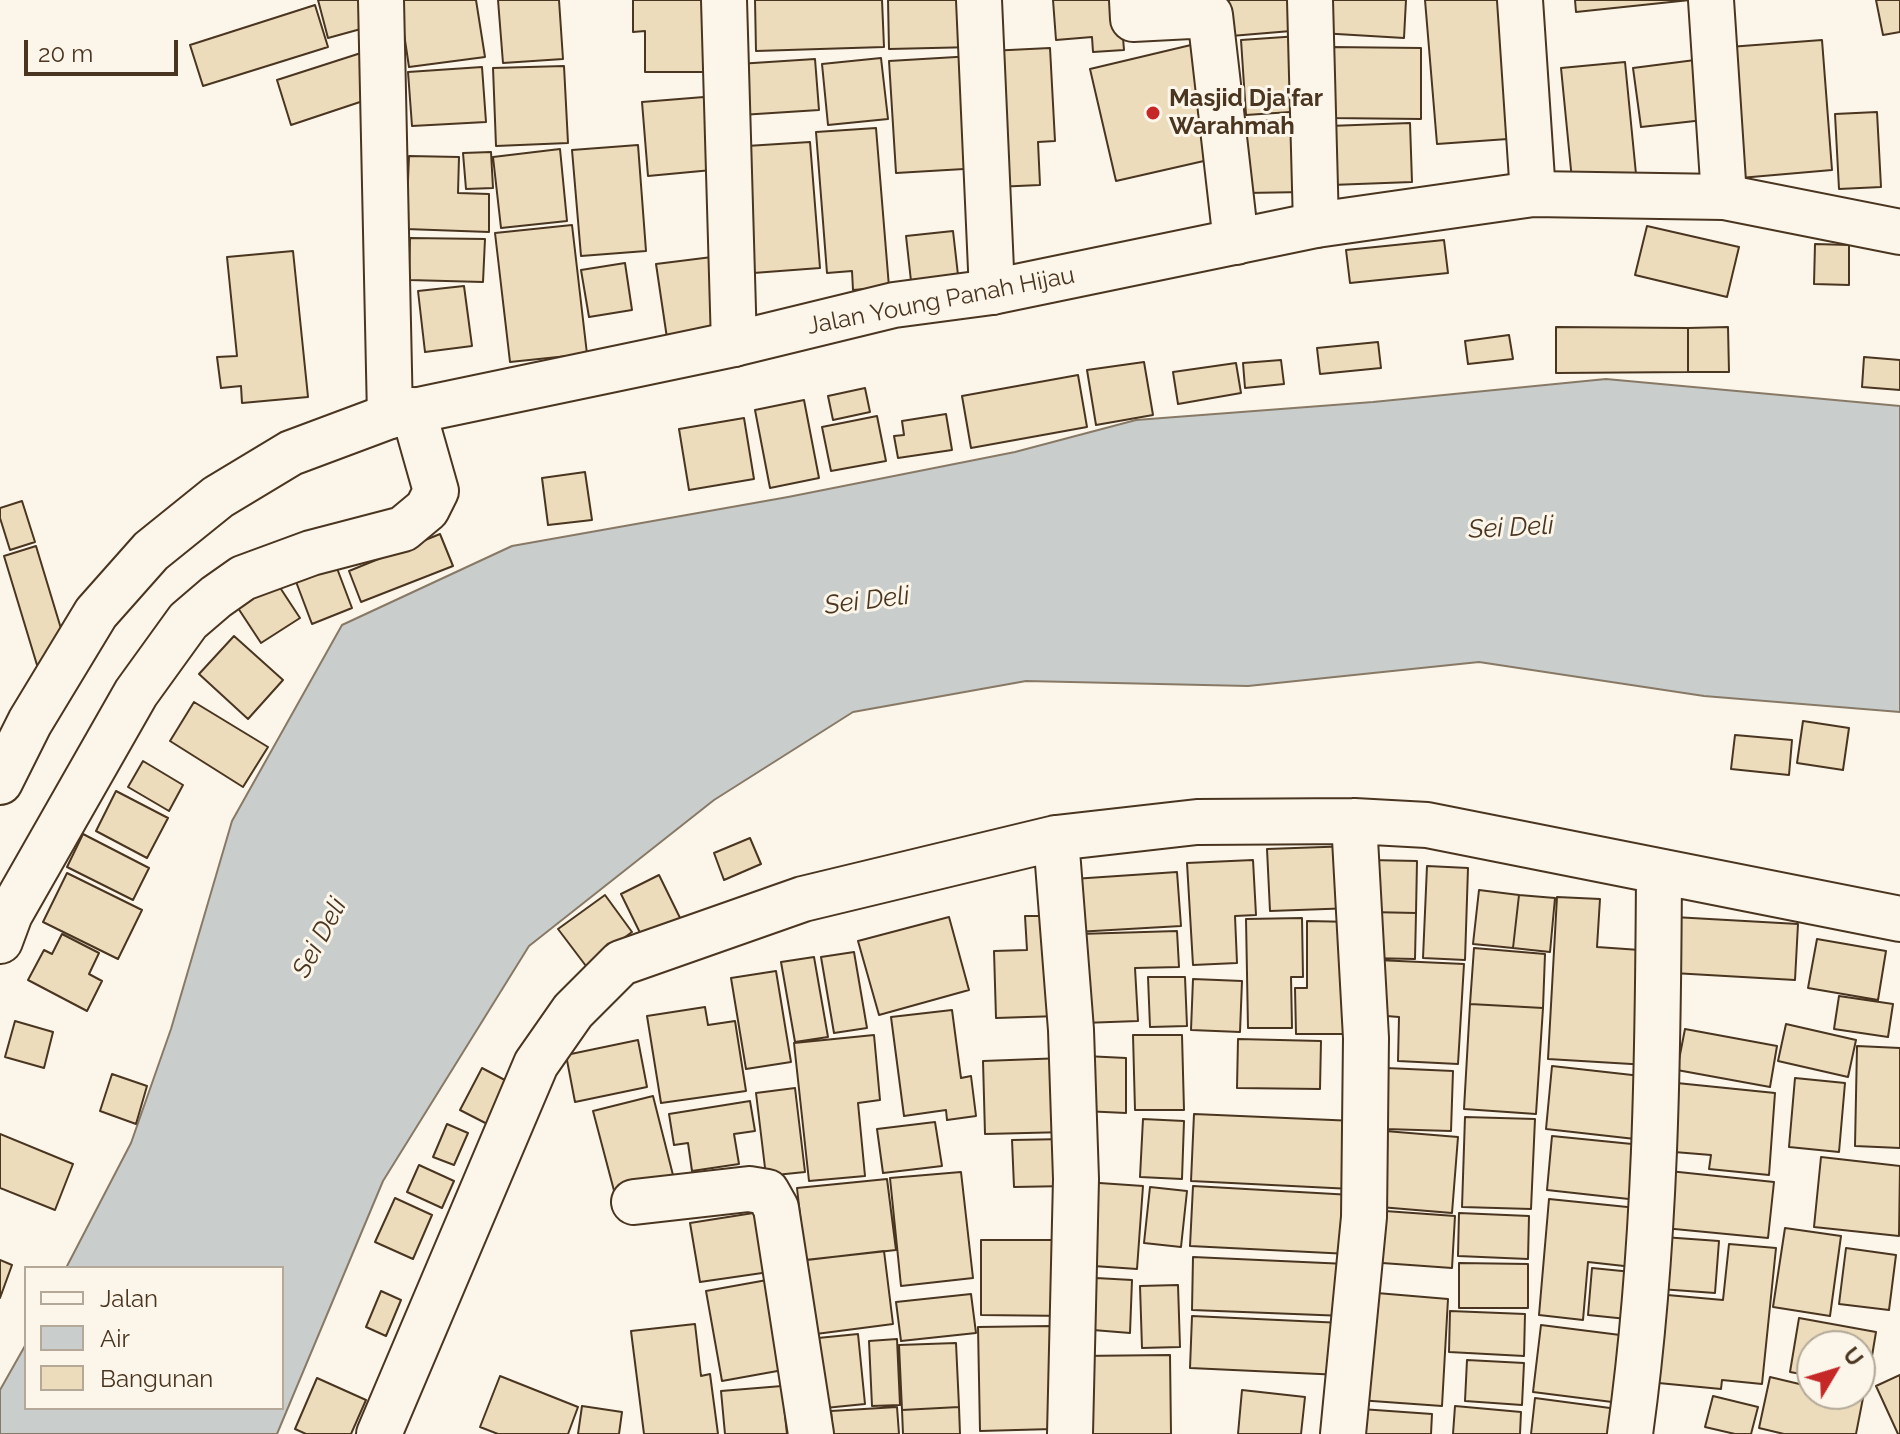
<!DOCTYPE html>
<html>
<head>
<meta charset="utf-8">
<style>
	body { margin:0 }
	#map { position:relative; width:1900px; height:1434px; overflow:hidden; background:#fbf6e9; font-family:Raleway,sans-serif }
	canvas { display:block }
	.legend { position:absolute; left:24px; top:1266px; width:260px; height:144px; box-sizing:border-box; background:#fbf6e9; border:2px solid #b4a999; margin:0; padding:10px 14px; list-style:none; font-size:24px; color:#4a3520 }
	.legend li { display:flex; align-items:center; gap:16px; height:40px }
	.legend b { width:40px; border:2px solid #b4a999 }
	.north { position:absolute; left:1796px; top:1330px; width:80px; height:80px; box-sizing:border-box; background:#fbf6e9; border:2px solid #b4a999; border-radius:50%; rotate:52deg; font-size:22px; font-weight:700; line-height:32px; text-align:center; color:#4a3520 }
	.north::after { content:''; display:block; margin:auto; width:28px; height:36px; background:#c62828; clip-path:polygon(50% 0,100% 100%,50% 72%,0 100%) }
	.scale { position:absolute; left:24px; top:40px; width:154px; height:36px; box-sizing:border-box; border:4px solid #4a3520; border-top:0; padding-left:10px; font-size:24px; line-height:28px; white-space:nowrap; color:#4a3520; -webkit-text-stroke:6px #fbf6e9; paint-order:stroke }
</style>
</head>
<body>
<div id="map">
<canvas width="1900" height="1434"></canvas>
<ul class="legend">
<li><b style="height:10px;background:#fbf6e9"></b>Jalan</li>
<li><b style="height:22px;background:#c9cecd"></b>Air</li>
<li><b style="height:22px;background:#ecdcbc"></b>Bangunan</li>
</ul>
<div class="north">U</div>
<div class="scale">20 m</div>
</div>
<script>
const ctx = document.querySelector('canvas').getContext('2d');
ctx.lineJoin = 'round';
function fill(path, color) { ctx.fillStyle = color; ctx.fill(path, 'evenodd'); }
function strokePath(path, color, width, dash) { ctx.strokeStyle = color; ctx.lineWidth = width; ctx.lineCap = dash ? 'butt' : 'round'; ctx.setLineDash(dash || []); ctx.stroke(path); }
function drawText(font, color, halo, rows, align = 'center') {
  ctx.font = font + ' Raleway,sans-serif'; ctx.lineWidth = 6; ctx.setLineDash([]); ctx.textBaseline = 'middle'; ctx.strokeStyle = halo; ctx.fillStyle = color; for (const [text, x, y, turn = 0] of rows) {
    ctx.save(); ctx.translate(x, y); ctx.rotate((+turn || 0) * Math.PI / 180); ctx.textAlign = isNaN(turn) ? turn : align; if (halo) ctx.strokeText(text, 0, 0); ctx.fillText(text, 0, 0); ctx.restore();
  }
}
const water = new Path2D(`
	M1606 379 1900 406V712L1704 696 1479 662 1248 686 1026 681 853 712 714 800 529 946 383 1181 277 1434H0V1390L26 1344V1408H282V1268H66L131 1143 171 1029 232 821 342 625 512 546 788 497 1015 452 1136 420 1373 402Z`);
fill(water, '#c9cecd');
strokePath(water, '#887966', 2);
const building = new Path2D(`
	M318 0H373L379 24 328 38Z
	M399 0H476L485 57 409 67Z
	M498 0H559L563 59 503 63Z
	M633 0H709L710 72H645V31L633 32Z
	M755 0H882L884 47 756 51Z
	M888 0H974L975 47 889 49Z
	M1053 0H1128H1120L1124 50 1093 52 1092 37 1056 40Z
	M1228 0H1300L1303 30 1231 36Z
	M1322 0H1406L1404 38 1320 33Z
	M1425 0H1510L1522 138 1437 144Z
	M1575 0H1690L1576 12Z
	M1876 0H1900V32L1883 35Z
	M315 5 328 47 203 86 190 45Z
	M1299 36 1305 111 1246 115 1241 40Z
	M1822 40 1832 170 1740 178 1729 47Z
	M1191 45 1217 158 1116 181 1090 69Z
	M1330 47 1421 48V119L1330 118Z
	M1050 48 1055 141 1038 142 1040 185 995 187 989 51Z
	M364 52 378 96 291 125 277 80Z
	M973 56 981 168 896 173 889 61Z
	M881 58 888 119 828 125 822 64Z
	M815 59 819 110 741 115 738 64Z
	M1695 60 1704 120 1641 127 1633 68Z
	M1625 62 1636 174 1572 180 1561 68Z
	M564 66 568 143 496 146 493 68Z
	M482 67 486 122 412 126 408 72Z
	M704 97 712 170 648 176 642 102Z
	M1877 112 1881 187 1839 189 1835 114Z
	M1302 120 1305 192 1245 193 1241 121Z
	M1410 123 1412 182 1331 185 1329 126Z
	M876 128 889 287 853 290 852 271 827 273 816 132Z
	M810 142 820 268 740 274 731 147Z
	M638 145 646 251 581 256 572 150Z
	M560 149 567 221 501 228 493 157Z
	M491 152 493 188 466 189 463 153Z
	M409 156 459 157 458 193 489 194V232L406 229Z
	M572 225 587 354 510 362 495 233Z
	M1647 226 1739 247 1727 297 1635 275Z
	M953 231 958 275 911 281 906 236Z
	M410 238 485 239 483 282 409 280Z
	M1444 240 1448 273 1350 283 1346 250Z
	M1815 244 1849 245V285L1814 284Z
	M293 251 308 397 242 403 241 386 221 388 217 357 237 356 227 257Z
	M712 257 723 330 667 338 656 264Z
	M625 263 632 310 589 317 581 270Z
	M464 286 472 346 425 352 418 291Z
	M1556 327 1688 328V372L1556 373Z
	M1728 327 1729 372H1688V328Z
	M1509 335 1513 359 1468 364 1465 341Z
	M1378 342 1381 368 1320 374 1317 348Z
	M1864 357 1900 360V390L1862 387Z
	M1281 360 1284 384 1245 388 1243 363Z
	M1144 362 1153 415 1096 425 1087 370Z
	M1236 363 1241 393 1178 404 1173 372Z
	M1078 375 1087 427 971 448 962 396Z
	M865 388 870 412 833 420 828 396Z
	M804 400 819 478 770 488 755 410Z
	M946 414 952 450 898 458 894 436 904 435 902 421Z
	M877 416 886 461 831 471 822 427Z
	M744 418 754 479 689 490 679 429Z
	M585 472 592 520 548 525 542 478Z
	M22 501 35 542 10 550 0 518V508Z
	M440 534 453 566 361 602 349 571Z
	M36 546 69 655 37 665 4 556Z
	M335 563 352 608 312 624 295 579Z
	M275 580 300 618 261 643 236 605Z
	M234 636 283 680 248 719 199 674Z
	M194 702 268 747 243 787 170 741Z
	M1803 721 1849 728 1843 770 1797 763Z
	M1735 735 1792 740 1789 775 1731 769Z
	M143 761 183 785 169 811 128 787Z
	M116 791 168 818 147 858 96 831Z
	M83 834 149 868 133 900 67 867Z
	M750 838 761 864 724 880 714 853Z
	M1352 846 1354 908 1270 911 1267 849Z
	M1253 860 1256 915 1235 916 1237 963 1193 965 1187 863Z
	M1370 860 1417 861 1416 913 1369 912Z
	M1427 866 1468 868 1465 960 1423 958Z
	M1177 872 1181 926 1076 932 1073 879Z
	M67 873 142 910 118 959 43 922Z
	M659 875 685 928 647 947 621 894Z
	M1479 890 1519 895 1513 948 1473 944Z
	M605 895 632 932 586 966 558 929Z
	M1519 895 1555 898 1550 952 1513 948Z
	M1557 897 1600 899 1597 947 1654 951 1648 1065 1548 1059Z
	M1369 912 1416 913 1415 959 1368 958Z
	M1025 916H1055L1059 1016 996 1018 994 951 1027 950Z
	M949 917 969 990 879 1015 858 941Z
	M1674 917 1798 924 1795 980 1673 973Z
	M1302 918 1303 977H1291L1292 1028H1248L1246 919Z
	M1307 921 1354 922 1355 1034H1296L1295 988H1307Z
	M1177 931 1179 967 1135 968 1138 1021 1083 1023 1079 934Z
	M62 934 99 953 89 974 102 981 87 1011 28 980 44 950 52 954Z
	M1817 939 1886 951 1878 1000 1808 988Z
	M1474 948 1545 954 1543 1008 1470 1004Z
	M854 952 867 1028 834 1033 821 957Z
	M814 957 828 1037 795 1042 781 962Z
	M1377 960 1464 964 1458 1064 1398 1061 1399 1017 1374 1015Z
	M776 971 791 1062 746 1069 731 978Z
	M1148 977H1185L1187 1026 1150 1027Z
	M1193 979 1242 981 1240 1032 1191 1030Z
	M1839 996 1893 1004 1888 1037 1834 1029Z
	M1470 1004 1543 1008 1536 1114 1464 1109Z
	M705 1007 708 1025 735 1021 746 1091 661 1103 647 1016Z
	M952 1010 961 1078 971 1076 976 1116 947 1120 946 1110 904 1116 891 1017Z
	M15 1021 53 1032 44 1068 5 1057Z
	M1786 1024 1856 1040 1848 1077 1778 1061Z
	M1685 1029 1777 1046 1770 1087 1677 1070Z
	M874 1035 880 1100 858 1103 865 1176 809 1181 794 1043Z
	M1133 1035H1182L1184 1110H1135Z
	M1238 1039 1321 1041 1320 1089 1237 1088Z
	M638 1040 647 1087 575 1102 566 1055Z
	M1857 1046 1900 1048V1148L1855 1146Z
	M1085 1056 1126 1058V1113L1083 1111Z
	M1064 1058 1067 1132 985 1134 983 1061Z
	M1552 1066 1650 1077 1644 1140 1546 1129Z
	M482 1068 520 1088 499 1130 460 1110Z
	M1386 1068 1453 1071 1451 1131 1385 1129Z
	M112 1074 147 1086 136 1124 100 1111Z
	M1795 1078 1845 1083 1839 1152 1789 1147Z
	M1667 1082 1775 1093 1769 1175 1709 1169 1711 1155 1662 1151Z
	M795 1088 805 1172 766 1176 756 1093Z
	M653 1096 676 1187 617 1202 593 1111Z
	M750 1101 755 1131 734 1134 739 1164 692 1171 688 1143 674 1145 669 1114Z
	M1194 1114 1355 1121 1352 1189 1191 1181Z
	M1465 1117 1535 1119 1531 1209 1462 1207Z
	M1143 1119 1184 1121 1182 1179 1140 1177Z
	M935 1122 942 1166 883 1173 877 1129Z
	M447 1124 468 1133 454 1165 433 1157Z
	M1373 1130 1458 1137 1452 1213 1368 1206Z
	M0 1134 73 1164 55 1210 0 1188Z
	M1552 1136 1652 1146 1647 1201 1547 1190Z
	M1066 1139 1068 1186 1014 1187 1012 1140Z
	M1821 1157 1900 1166 1899 1236 1814 1227Z
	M419 1165 454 1181 442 1208 407 1192Z
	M1669 1171 1774 1182 1768 1238 1664 1228Z
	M961 1172 973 1278 901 1286 890 1178Z
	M887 1179 896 1250 805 1260 797 1188Z
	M1085 1182 1143 1186 1137 1269 1079 1265Z
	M1193 1186 1352 1195 1349 1254 1190 1246Z
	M1150 1187 1187 1191 1181 1247 1144 1243Z
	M395 1198 432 1215 413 1259 375 1242Z
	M1549 1199 1647 1209 1642 1268 1588 1262 1583 1320 1539 1315Z
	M1371 1210 1455 1216 1452 1268 1368 1262Z
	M766 1211 776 1271 700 1282 690 1223Z
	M1459 1213 1529 1216 1528 1259 1458 1256Z
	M1785 1228 1841 1236 1830 1316 1773 1307Z
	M1663 1237 1719 1241 1715 1293 1660 1289Z
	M981 1240H1068V1316L981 1315Z
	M1729 1244 1776 1248 1762 1384 1722 1380 1721 1389 1648 1382 1656 1294 1723 1300Z
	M1846 1248 1896 1255 1889 1310 1839 1304Z
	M884 1251 893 1324 816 1334 807 1260Z
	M1193 1257 1347 1264 1345 1316 1192 1310Z
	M0 1260 12 1265 0 1298Z
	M1459 1263 1528 1264V1308H1459Z
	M1592 1268 1632 1272 1627 1319 1588 1315Z
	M1096 1278 1132 1280 1130 1333 1093 1330Z
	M767 1280 783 1370 722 1381 706 1291Z
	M1178 1285 1180 1347 1142 1348 1140 1286Z
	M381 1291 401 1300 386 1336 366 1327Z
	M1365 1292 1448 1299 1442 1406 1358 1400Z
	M971 1294 976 1333 901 1341 896 1302Z
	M1450 1311 1525 1314 1524 1356 1449 1352Z
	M1192 1316 1343 1323 1341 1375 1190 1368Z
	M1799 1318 1876 1332 1867 1386 1860 1384V1346H1812V1376L1790 1372Z
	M695 1324 701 1376 710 1374 718 1434H644L631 1331Z
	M1541 1325 1636 1337 1628 1404 1533 1392Z
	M1051 1326 1053 1429 980 1431 978 1327Z
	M858 1334 865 1404 825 1408 818 1338Z
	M897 1339 900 1405 872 1406 869 1341Z
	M956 1343 959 1407 902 1410 899 1345Z
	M1170 1355 1171 1434H1079L1078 1356Z
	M1467 1360 1524 1363 1522 1405 1465 1401Z
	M1900 1375V1434H1898L1876 1386Z
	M500 1376 578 1407 568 1434H498L480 1427Z
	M1770 1377 1812 1387V1394H1845L1863 1398 1856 1434H1784L1759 1428Z
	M317 1378 366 1400 351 1434H306L295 1429Z
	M782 1386 787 1434H725L721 1391Z
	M1242 1390 1305 1397 1301 1434H1238Z
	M1713 1396 1758 1407 1751 1434H1735L1705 1427Z
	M1535 1398 1625 1410 1622 1434H1531Z
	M582 1406 622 1412 619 1434H578Z
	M1455 1406 1521 1412 1520 1434H1453Z
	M897 1407 899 1434H833L831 1411Z
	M959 1407 960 1434H903L902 1410Z
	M1361 1409 1432 1414 1431 1434H1359Z`);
fill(building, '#ecdcbc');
strokePath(building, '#4a3520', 2);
const minor = new Path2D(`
	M381 0 390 416
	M724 0 734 344
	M979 0 992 292
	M1132 0 1133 19 1210 15 1236 242
	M1310 0 1316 225
	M1520 0 1533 194
	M1711 0 1724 197
	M1056 838 1071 1030 1076 1179 1070 1434
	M0 941 10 914 136 693 188 621 216 597 243 578 311 553 403 529 427 509 436 491 413 410
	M634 1202 749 1189 767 1192 776 1208 811 1434
	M379 1434 536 1064 573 1011 621 963 803 899 1056 838 1197 822 1354 821 1427 825 1900 919
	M1343 1434 1364 1217 1366 1038 1354 821
	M1630 1434C1656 1248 1658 1059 1659 872`);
const tertiary = new Path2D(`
	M0 782 30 722 96 613 151 551 218 497 291 453 390 416 734 344 894 305 992 292 1316 225 1533 194 1724 197 1900 232`);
strokePath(minor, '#4a3520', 48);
strokePath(tertiary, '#4a3520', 48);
strokePath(minor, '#fbf6e9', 44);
strokePath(tertiary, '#fbf6e9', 44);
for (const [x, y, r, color] of [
	[1153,113,8,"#c62828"]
]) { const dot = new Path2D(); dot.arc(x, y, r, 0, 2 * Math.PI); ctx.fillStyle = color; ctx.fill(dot); strokePath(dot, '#fbf6e9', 3); }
drawText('bold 24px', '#4a3520', '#fbf6e9', [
	["Masjid Dja'far",1169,99],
	["Warahmah",1169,127]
], 'left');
drawText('24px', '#4a3520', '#fbf6e9', [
	["Jalan Young Panah Hijau",941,301,-11]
]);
drawText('italic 26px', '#4a3520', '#fbf6e9', [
	["Sei Deli",1511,528,-3],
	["Sei Deli",867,601,-7],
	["Sei Deli",320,938,-62]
]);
</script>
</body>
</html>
